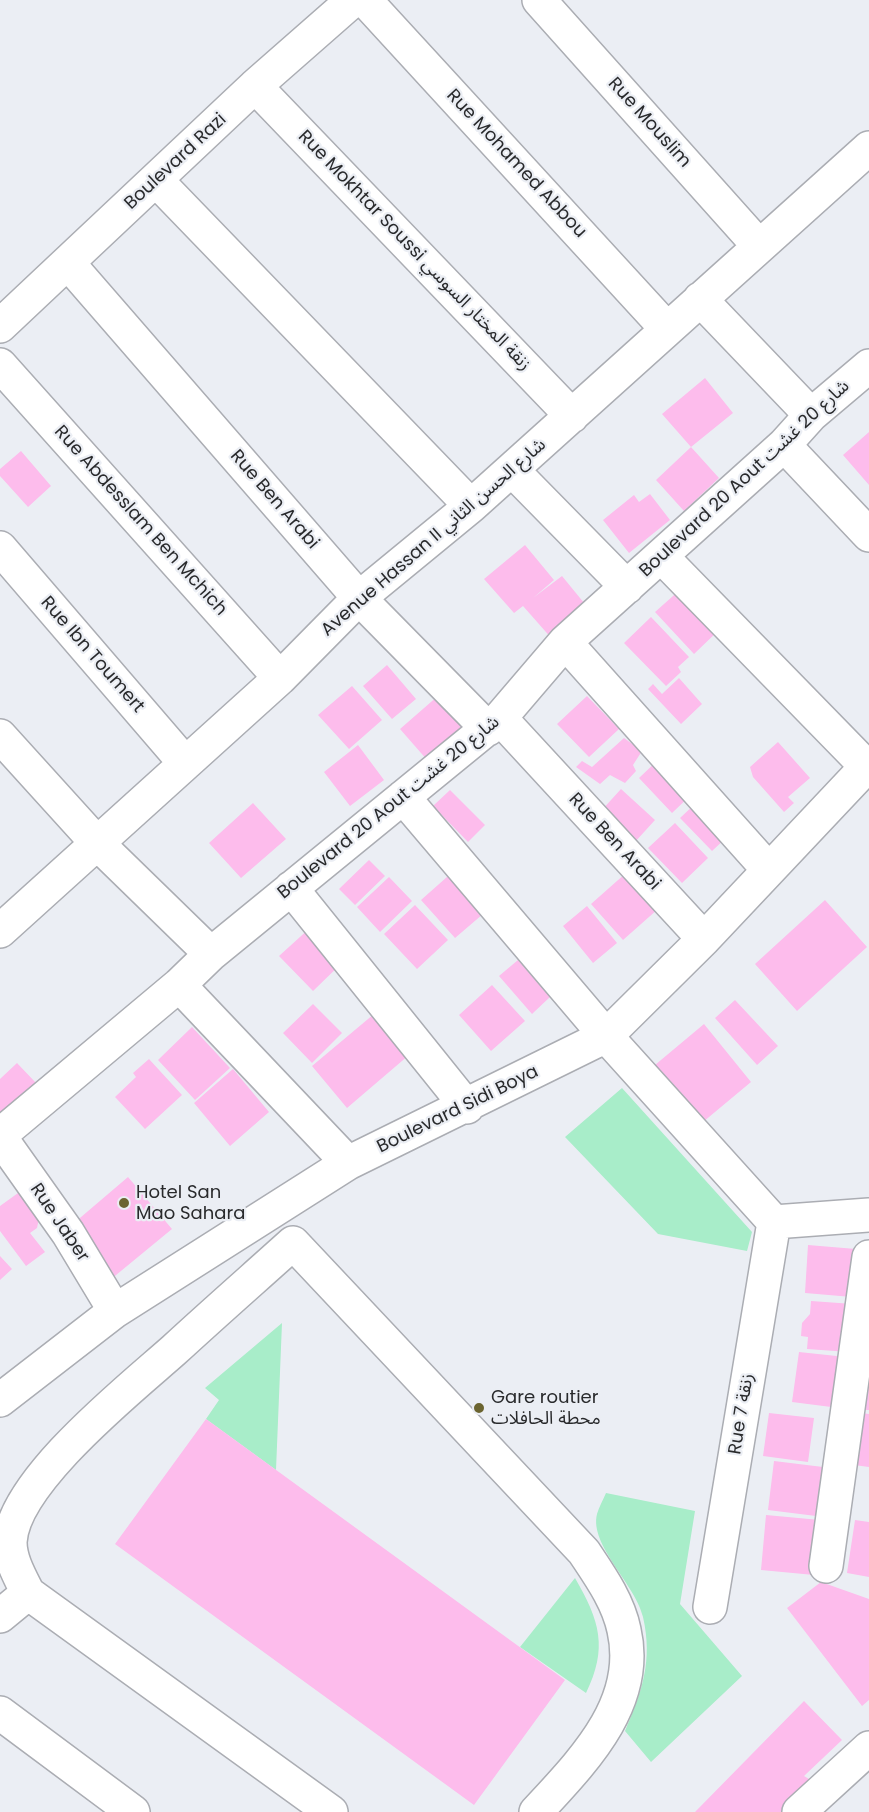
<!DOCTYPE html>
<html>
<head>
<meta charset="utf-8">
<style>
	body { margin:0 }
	canvas { display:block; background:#ebeef4 }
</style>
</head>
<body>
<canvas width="869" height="1812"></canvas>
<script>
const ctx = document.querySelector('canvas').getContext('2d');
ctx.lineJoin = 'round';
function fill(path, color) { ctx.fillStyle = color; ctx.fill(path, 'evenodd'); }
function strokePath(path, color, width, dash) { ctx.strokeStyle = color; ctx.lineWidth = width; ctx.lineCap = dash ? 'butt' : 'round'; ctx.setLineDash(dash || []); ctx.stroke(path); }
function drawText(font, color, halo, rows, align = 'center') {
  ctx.font = font + ' Poppins,"Noto Sans Arabic",sans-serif'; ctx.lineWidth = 4.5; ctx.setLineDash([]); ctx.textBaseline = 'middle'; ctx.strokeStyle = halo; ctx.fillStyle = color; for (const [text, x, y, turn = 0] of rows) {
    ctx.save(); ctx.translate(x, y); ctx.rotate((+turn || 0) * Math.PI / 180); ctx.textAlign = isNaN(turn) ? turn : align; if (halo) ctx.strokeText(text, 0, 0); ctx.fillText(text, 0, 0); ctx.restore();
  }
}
fill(new Path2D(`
	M622 1088 752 1232 747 1251 658 1234 565 1137Z
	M282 1323 276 1470 206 1419 219 1400 205 1388Z
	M606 1493 695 1511 680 1604 742 1676 651 1762 625 1731C642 1691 653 1661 643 1617 636 1585 589 1545 597 1514 599 1507 603 1500 606 1493Z
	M575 1578C600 1621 608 1648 586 1693L520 1647Z`), '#a8edc9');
fill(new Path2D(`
	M705 378 733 413 691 447 719 478 684 511 656 480 691 447 662 414Z
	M869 432V485L843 455Z
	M21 451 51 486 28 507 0 476V469Z
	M650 494 670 520 629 553 603 520 634 495 639 502Z
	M525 545 554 580 533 598 562 576 589 609 553 640 523 606 514 613 484 579Z
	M682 588 720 629 694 654 655 612Z
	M651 617 689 657 678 667 681 672 666 686 624 643Z
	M387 665 416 699 392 719 363 686Z
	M679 678 702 704 681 724 648 689 653 684 662 694Z
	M352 686 382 720 349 749 318 715Z
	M439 695 467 727 428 761 400 729Z
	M587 696 619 729 589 757 557 724Z
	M624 738 642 751 633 765 636 771 625 783 610 775 600 784 576 767 582 761 592 767Z
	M778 742 810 778 788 797 794 803 784 812 753 777 750 767Z
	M358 745 384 780 350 806 324 772Z
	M659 759 692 794 672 813 639 778Z
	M621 789 655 820 635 842 601 811Z
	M450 790 485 825 468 842 433 806Z
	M253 803 286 839 241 878 209 843Z
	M696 803 727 837 712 851 680 818Z
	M675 823 708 858 682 883 648 848Z
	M369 860 385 876 355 905 339 889Z
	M456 869 490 908 455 938 421 900Z
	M626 873 658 909 623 940 591 904Z
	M389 877 412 901 380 932 357 907Z
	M825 900 867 947 797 1011 755 964Z
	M415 905 448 940 417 969 384 934Z
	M587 906 617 943 593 963 563 926Z
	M311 927 344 961 313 991 279 956Z
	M518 960 550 997 532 1014 499 976Z
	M492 985 525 1021 491 1051 459 1015Z
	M735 1000 778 1046 757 1065 715 1018Z
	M313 1004 342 1033 312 1063 283 1033Z
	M374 1014 409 1055 347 1108 312 1066Z
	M704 1024 751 1082 703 1122 655 1065Z
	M192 1027 230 1068 195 1100 158 1060Z
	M149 1059 182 1095 145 1129 115 1097 136 1077 133 1073Z
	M17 1063 37 1084 0 1118V1079Z
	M233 1069 269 1112 230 1146 194 1103Z
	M128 1177 172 1229 110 1280 67 1229Z
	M25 1188 41 1209 37 1228 30 1233 45 1252 26 1266 0 1231V1206Z
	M808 1245 856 1249 852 1297 805 1293Z
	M0 1256 12 1269 0 1280Z
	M811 1301 853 1304 849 1352 807 1349 808 1337 801 1336 802 1323 810 1314Z
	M799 1352 846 1357 839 1408 792 1402Z
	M869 1371V1410H862Z
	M769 1413 814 1418 808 1462 763 1456Z
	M861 1413 869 1414V1467L854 1465Z
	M206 1419 565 1680 474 1805 115 1544Z
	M774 1461 823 1467 816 1516 768 1510Z
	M766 1515 820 1520 814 1575 761 1570Z
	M855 1520 869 1522V1577L847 1573Z
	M821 1582 869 1599V1700L862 1706 787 1608Z
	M804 1701 842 1740 804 1776 814 1782 784 1812H695Z`), '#fdbcec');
const minor = new Path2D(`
	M365 0 667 329
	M539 0 759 246
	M255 86 572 416
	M156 180 471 506
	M68 263 359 598 488 729
	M700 299 811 415
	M0 326 255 86 353 0
	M0 365 280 678
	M784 445 869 535
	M512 470 627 587
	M0 548 185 763
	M662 557 866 766
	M565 642 768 869
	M500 718 704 939
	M0 736 97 843 211 954
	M403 797 606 1036 774 1222
	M291 888 467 1107
	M0 931 280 678 359 598 471 506 869 148
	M179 985 348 1163
	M0 1135 179 985 211 954 500 718 565 642 784 445 811 415 869 366
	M0 1137 68 1233 115 1311
	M774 1222 869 1215
	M0 1400 115 1311 348 1163 606 1036 704 939 869 764
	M826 1566 869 1257
	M28 1593C20 1577 10 1560 10 1542 13 1482 130 1389 174 1350 213 1314 253 1279 293 1243L584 1552C600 1576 618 1601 624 1630 641 1704 582 1762 536 1812
	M710 1607 774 1222
	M0 1616 28 1593 331 1812
	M0 1713 133 1812
	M799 1812 869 1748`);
strokePath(minor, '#abadb3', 36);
strokePath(minor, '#fff', 33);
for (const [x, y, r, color] of [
	[124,1203,6,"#6b6430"],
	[479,1408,6,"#6b6430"]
]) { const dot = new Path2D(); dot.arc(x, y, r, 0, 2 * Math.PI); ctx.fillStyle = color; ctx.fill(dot); strokePath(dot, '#ebeef4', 2); }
drawText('18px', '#292a2c', '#ebeef4', [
	["Rue Mouslim",649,123,48],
	["Boulevard Razi",176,162,-43],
	["Rue Mohamed Abbou",516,164,47],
	["Rue Mokhtar Soussi زنقة المختار السوسي",414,251,46],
	["Boulevard 20 Aout شارع 20 غشت",745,479,-43],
	["Rue Ben Arabi",274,500,49],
	["Rue Abdesslam Ben Mchich",140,521,48],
	["Avenue Hassan II شارع الحسن الثاني",434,538,-41],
	["Rue Ibn Toumert",92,655,49],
	["Boulevard 20 Aout شارع 20 غشت",389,808,-39],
	["Rue Ben Arabi",614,842,47],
	["Boulevard Sidi Boya",458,1110,-26],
	["Rue Jaber",59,1223,56],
	["Rue 7 زنقة",742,1414,-81]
]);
drawText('18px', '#292a2c', '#ebeef4', [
	["Hotel San",136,1193],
	["Mao Sahara",136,1214],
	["Gare routier",491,1398],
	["محطة الحافلات",491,1419]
], 'left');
</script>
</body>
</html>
